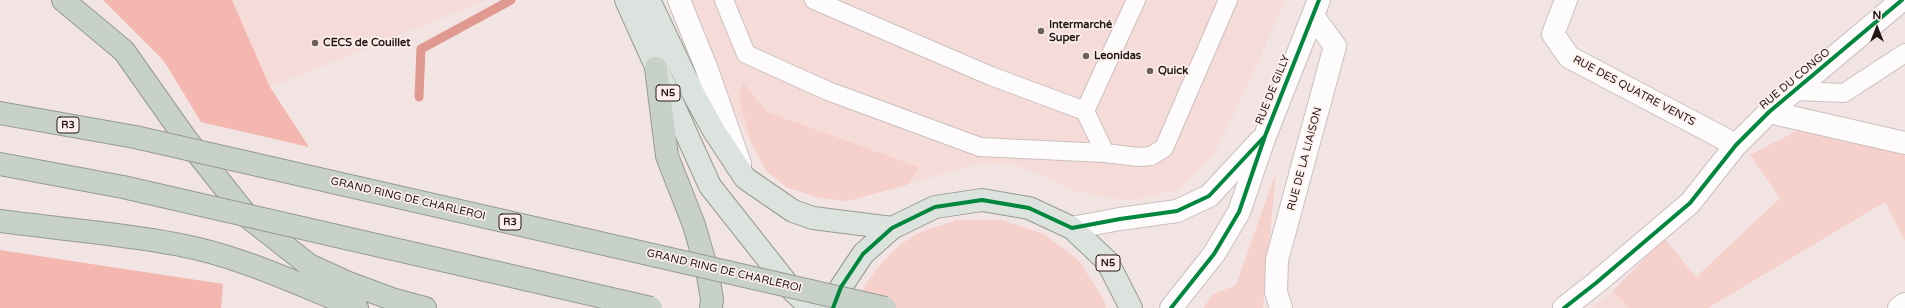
<!DOCTYPE html>
<html>
<head>
<meta charset="utf-8">
<style>
	body { margin:0 }
	#map { position:relative; width:1905px; height:308px; overflow:hidden; background:#f2e4e2; font-family:"Varela Round",sans-serif }
	canvas { display:block }
	.north { position:absolute; left:1857px; top:8px; width:40px; height:40px; -webkit-text-stroke:3px #ffefec; paint-order:stroke; rotate:0deg; font-size:11px; font-weight:700; line-height:16px; text-align:center; color:#221917 }
	.north::after { content:''; display:block; margin:auto; width:14px; height:18px; background:#221917; clip-path:polygon(50% 0,100% 100%,50% 72%,0 100%) }
</style>
</head>
<body>
<div id="map">
<canvas width="1905" height="308"></canvas>
<div class="north">N</div>
</div>
<script>
const ctx = document.querySelector('canvas').getContext('2d');
ctx.lineJoin = 'round';
function fill(path, color) { ctx.fillStyle = color; ctx.fill(path, 'evenodd'); }
function strokePath(path, color, width, dash) { ctx.strokeStyle = color; ctx.lineWidth = width; ctx.lineCap = dash ? 'butt' : 'round'; ctx.setLineDash(dash || []); ctx.stroke(path); }
function drawText(font, color, halo, rows, align = 'center') {
  ctx.font = font + ' "Varela Round",sans-serif'; ctx.lineWidth = 3.5; ctx.setLineDash([]); ctx.textBaseline = 'middle'; ctx.strokeStyle = halo; ctx.fillStyle = color; for (const [text, x, y, turn = 0] of rows) {
    ctx.save(); ctx.translate(x, y); ctx.rotate((+turn || 0) * Math.PI / 180); ctx.textAlign = isNaN(turn) ? turn : align; if (halo) ctx.strokeText(text, 0, 0); ctx.fillText(text, 0, 0); ctx.restore();
  }
}
fill(new Path2D(`
	M232 0H487L270 87Z
	M675 0H1286L1236 110 1214 154 1180 189 1140 199H1116L1078 192 1012 163 979 164 847 201 820 198 786 187 766 171Z
	M1613 291 1629 308H1592Z`), '#f6dcd8');
fill(new Path2D(`
	M743 83 767 112 919 167 907 185 847 201 820 198 786 187 766 171 750 140 739 96Z
	M1800 129 1905 151V241L1885 202 1708 308H1629L1613 291 1664 238 1696 277 1780 198 1750 155Z
	M1276 172 1263 308H1203L1213 294 1236 285Z
	M957 220H1001L1044 234 1079 261 1103 298 1106 308H855C862 282 893 246 917 234 929 228 944 225 957 220Z`), '#f6d1cb');
fill(new Path2D(`
	M103 0H232L270 87 309 147 201 122 164 61Z
	M0 250 223 284 221 308H0Z`), '#f4b7af');
strokePath(new Path2D(`
	M419 97 421 49 511 0`), '#e09991', 9);
const lane = new Path2D(`
	M724 0 746 54 828 91 980 147 1105 153 1138 157 1151 156 1164 148 1228 0
	M814 0 991 76 1085 111 1105 153
	M1794 91 1844 93 1905 53
	M1085 111 1136 0`);
const street = new Path2D(`
	M679 0 706 67 740 164
	M1566 0 1553 34 1569 57 1736 145
	M1769 112 1905 143
	M1281 308 1276 292 1277 260 1335 46 1313 16
	M1564 308 1596 283 1690 203 1736 145 1769 112 1902 0
	M1899 308 1905 304`);
const secondary = new Path2D(`
	M1072 228 1120 219 1177 211 1209 196 1260 141
	M1171 308 1214 254 1239 212 1265 136 1319 0`);
const primary = new Path2D(`
	M626 0 710 186 793 291 811 308
	M649 0 693 93 714 131 745 178 793 211 813 218 892 228
	M833 308 841 287 863 254 892 228 935 207 982 200 1029 208 1072 228 1107 261 1131 308`);
const highway = new Path2D(`
	M63 0 124 51 186 139 248 217 309 265 346 282 392 299 425 308
	M656 68 667 156 694 225 707 270 712 299 711 308
	M0 113 135 137
	M0 164 123 187
	M0 221C58 229 117 233 175 244 238 255 298 284 357 308`);
strokePath(lane, '#cbc0be', 20);
strokePath(street, '#cbc0be', 24);
strokePath(secondary, '#cbc0be', 24);
strokePath(primary, '#959b92', 24);
strokePath(highway, '#959b92', 24);
strokePath(lane, '#fdfbfb', 18);
strokePath(street, '#fdfbfb', 22);
strokePath(secondary, '#fdfbfb', 22);
strokePath(primary, '#dce2dd', 22);
strokePath(highway, '#c7d1c9', 22);
const highwayBridge = new Path2D(`
	M135 137 885 308
	M123 187 651 308`);
strokePath(highwayBridge, '#959b92', 24, []);
strokePath(highwayBridge, '#c7d1c9', 22);
strokePath(new Path2D(`
	M833 308 841 287 863 254 892 228 935 207 982 200 1029 208 1072 228 1120 219 1177 211 1209 196 1265 136
	M1171 308 1214 254 1239 212 1265 136 1319 0
	M1564 308 1596 283 1690 203 1736 145 1769 112 1902 0`), '#00873e', 4);
for (const [x, y, r, color] of [
	[1041,31,4,"#6b605e"],
	[315,43,4,"#6b605e"],
	[1086,56,4,"#6b605e"],
	[1150,71,4,"#6b605e"]
]) { const dot = new Path2D(); dot.arc(x, y, r, 0, 2 * Math.PI); ctx.fillStyle = color; ctx.fill(dot); strokePath(dot, '#ffefec', 1.5); }
for (const [x, y, w] of [
	[668,93,24],
	[68,125,22],
	[510,222,22],
	[1108,263,24]
]) { const box = new Path2D(); box.roundRect(x - w / 2, y - 8, w, 16, 3); ctx.fillStyle = '#ffefec'; ctx.fill(box); strokePath(box, '#221917', 1); }
drawText('bold 10px', '#221917', null, [
	["N5",668,93],
	["R3",68,125],
	["R3",510,222],
	["N5",1108,263]
]);
drawText('bold 11px', '#221917', '#ffefec', [
	["Intermarché",1049,25],
	["Super",1049,38],
	["CECS de Couillet",323,43],
	["Leonidas",1094,56],
	["Quick",1158,71]
], 'left');
drawText('11px', '#221917', '#ffefec', [
	["RUE DU CONGO",1795,79,-40],
	["RUE DE GILLY",1273,90,-68],
	["RUE DES QUATRE VENTS",1634,91,28],
	["RUE DE LA LIAISON",1305,159,-75],
	["GRAND RING DE CHARLEROI",408,199,13],
	["GRAND RING DE CHARLEROI",724,271,13]
]);
</script>
</body>
</html>
